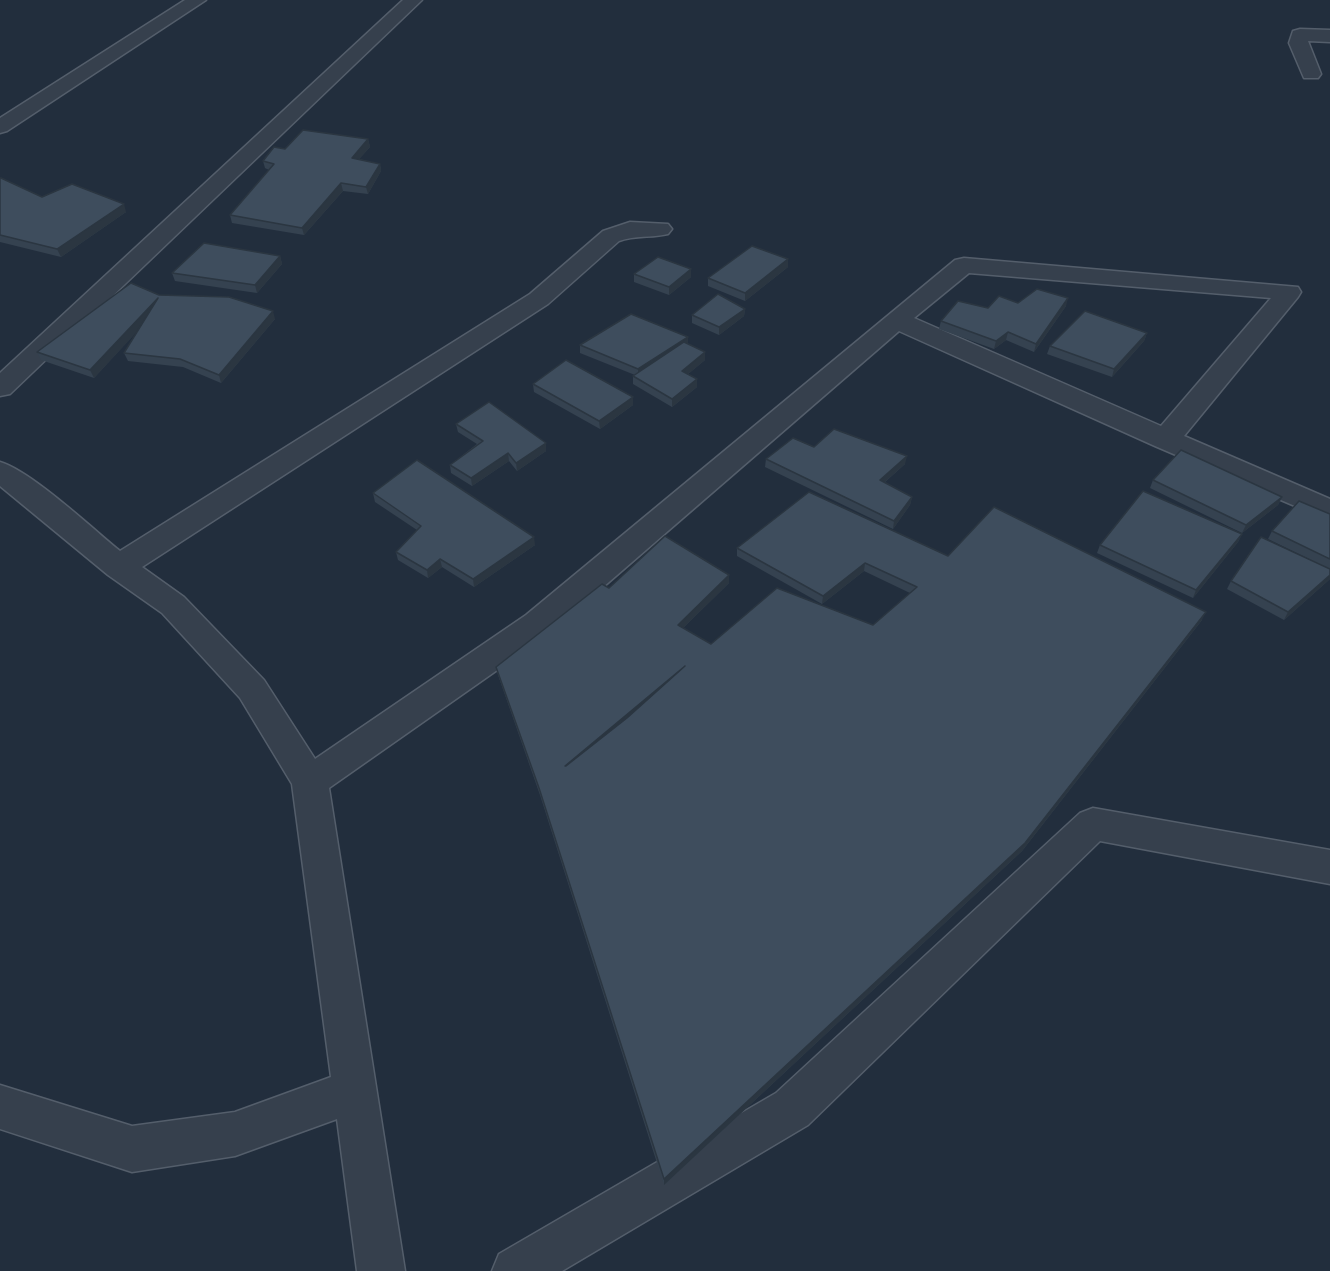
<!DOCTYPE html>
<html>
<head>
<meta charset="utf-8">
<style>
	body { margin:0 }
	canvas { display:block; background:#222e3d }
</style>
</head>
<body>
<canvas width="1330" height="1271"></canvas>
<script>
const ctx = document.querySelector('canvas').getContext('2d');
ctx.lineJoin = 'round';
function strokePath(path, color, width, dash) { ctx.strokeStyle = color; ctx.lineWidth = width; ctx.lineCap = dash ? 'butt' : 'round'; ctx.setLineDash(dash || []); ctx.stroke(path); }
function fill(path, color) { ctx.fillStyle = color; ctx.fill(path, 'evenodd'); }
const minor = new Path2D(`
	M185 0H206L7 131 0 133V118Z
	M403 0H422L10 394 0 396V373Z
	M1300 29 1330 30V42L1308 41 1321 74 1318 78H1304L1289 43 1293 31Z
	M630 222 668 224 672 229 668 234C651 238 636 235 619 241L548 304 142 567 184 597 264 680 315 759 526 615 955 260 964 258 1298 287 1301 292 1298 297 1184 436 1330 499V521L1155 446 899 331 550 633 329 788 405 1271H357L337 1119 235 1156 132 1172 0 1129V1085L132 1126 235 1112 331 1077 292 784 240 698 162 613 108 575 0 486V462C31 471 93 529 120 551L530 294 603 231ZM969 273 1271 298 1161 426 914 318Z
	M1093 808 1330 850V884L1100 841 808 1125 562 1271H492L499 1254 776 1093 1080 813Z`);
strokePath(minor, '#545e6b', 3);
fill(minor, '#36404d');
fill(new Path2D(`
	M368 139 370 147 359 159 380 164 381 171 368 194 343 191 304 235 232 223 230 215 269 170 265 168 263 161 285 149Z
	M0 178 42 197 126 212 61 257 0 242Z
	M280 256 282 264 257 293 175 281 172 273Z
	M788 267 745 301 708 286V278Z
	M691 269V277L669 295 634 282V274Z
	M159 295 275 319 221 383 183 367 128 361 124 353 139 329 94 378 41 360 37 352Z
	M1018 303 1066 306 1034 352 1006 340 994 349 939 329 941 321 988 308Z
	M745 309 744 316 719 335 692 323V315Z
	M1147 333 1144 341 1112 377 1047 354 1050 346Z
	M688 337V344L705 352V360L688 374 697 387 672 407 633 384V376L635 375 580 353V345Z
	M533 384 633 397V405L600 429 534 392Z
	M456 424 546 451 517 471 509 461 472 486 451 473 450 465 477 444 458 432Z
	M814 447 905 464 885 482 912 497 910 505 893 529 765 467 766 459Z
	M1153 480 1282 497 1278 505 1242 533 1150 488Z
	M373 493 535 545 474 587 442 567 428 578 398 560 396 552 417 530 375 502Z
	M1330 514V579L1284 620 1227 589 1231 581 1309 559 1268 539 1272 531Z
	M1242 534 1238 542 1193 598 1097 553 1100 545Z
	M737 548 948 556 1202 620 1022 851 664 1185 540 795 498 675 496 667 609 588 729 583 683 628 711 644 873 625 910 593 864 571 822 604 737 556Z`), '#354250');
fill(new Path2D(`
	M368 139 370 147 353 166 352 158Z
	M380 164 381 171 368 194 366 187Z
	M341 183 343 191 304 235 302 228Z
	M124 204 126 212 61 257 57 249Z
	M280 256 282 264 257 293 255 285Z
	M788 259V267L745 301V293Z
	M691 269V277L669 295V287Z
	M158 298 161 306 94 378 90 370Z
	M1068 298 1066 306 1034 352 1036 344Z
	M745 309 744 316 719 335V327Z
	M273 311 275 319 221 383 219 375Z
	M1008 332 1006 340 994 349 996 341Z
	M1147 333 1144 341 1112 377 1114 369Z
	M688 337V345L638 377V369Z
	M705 352V360L682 379V371Z
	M697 379V387L672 407V399Z
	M633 397V405L600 429 599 421Z
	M546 443V451L517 471 516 463Z
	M508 453 509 461 472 486 471 478Z
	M907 456 905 464 878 488 880 480Z
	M912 497 910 505 893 529 894 521Z
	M1282 497 1278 505 1242 533 1246 525Z
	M1242 534 1238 542 1193 598 1196 590Z
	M534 537 535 545 474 587 473 579Z
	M440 559 442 567 428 578 427 570Z
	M865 563 864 571 822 604 823 596Z
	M729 575V583L678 633V625Z
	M1330 575V579L1284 620 1288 612Z
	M1206 612 1202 620 1022 851 664 1185V1179Z
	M685 666V674L566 773 565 766Z`), '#2b3641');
const building = new Path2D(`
	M303 130 368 139 352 158 380 164 366 187 341 183 302 228 230 215 274 164 263 161 274 147 285 149Z
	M0 178H1L42 197 72 184 124 204 57 249 0 235Z
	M204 243 280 256 255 285 172 273Z
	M752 246 788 259 745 293 708 278Z
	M658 257 691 269 669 287 634 274Z
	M131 283 159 295 229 297 273 311 219 375 180 359 124 353 158 298 90 370 37 352Z
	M1037 289 1068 298 1036 344 1008 332 996 341 941 321 958 301 988 308 999 296 1018 303Z
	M718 294 745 309 719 327 692 315Z
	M1085 311 1147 333 1114 369 1050 346Z
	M631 314 688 337 638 369 580 345Z
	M684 342 705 352 682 371 697 379 672 399 633 376Z
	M566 360 633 397 599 421 533 384Z
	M489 402 546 443 516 463 508 453 471 478 450 465 483 441 456 424Z
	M834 429 907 456 880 480 912 497 894 521 766 459 793 438 814 447Z
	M1181 450 1282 497 1246 525 1153 480Z
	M417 460 534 537 473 579 440 559 427 570 396 552 421 526 373 493Z
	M1143 491 1242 534 1196 590 1100 545Z
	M809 492 948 556 994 507 1206 612 1025 843 664 1179 539 788 496 667 602 584 609 588 665 536 729 575 678 625 711 644 777 588 873 625 917 587 865 563 823 596 737 548ZM685 666 627 718 566 766H565Z
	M1299 501 1330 514V559L1272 531Z
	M1261 537 1330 569V575L1288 612 1231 581Z`);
fill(building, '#3e4d5d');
strokePath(building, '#2b3641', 1.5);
</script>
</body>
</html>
